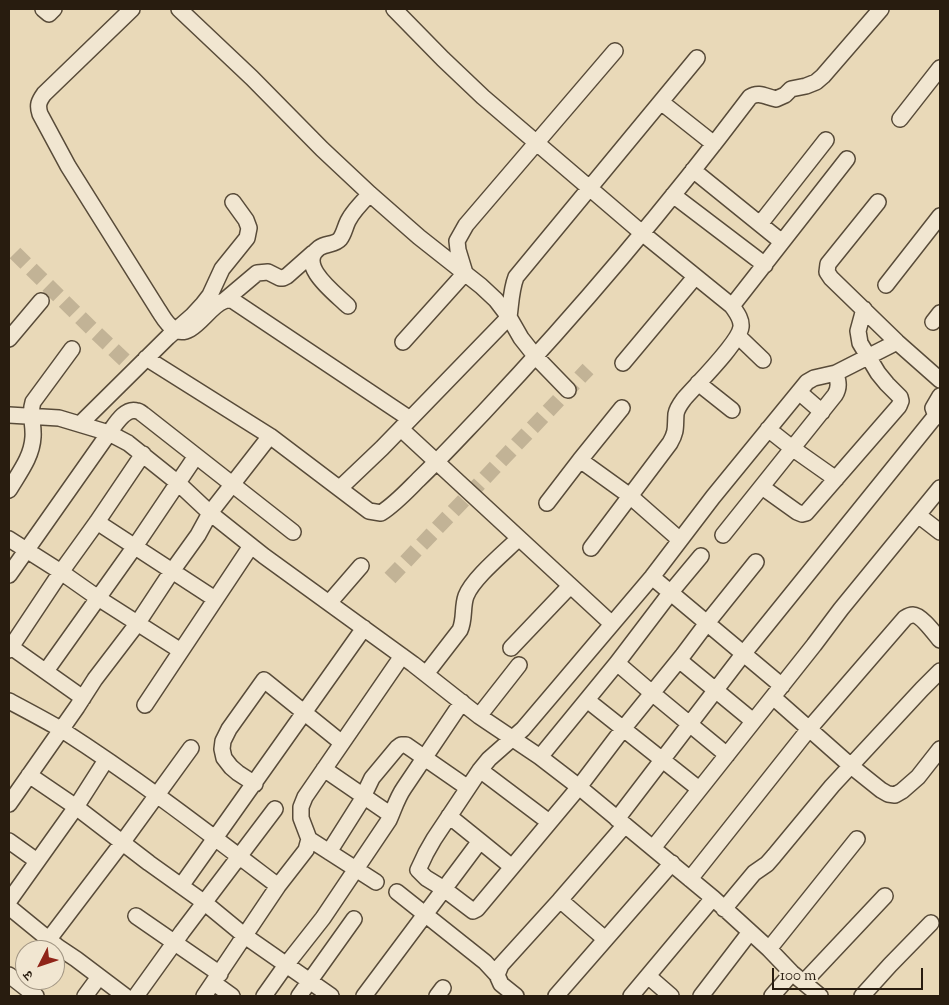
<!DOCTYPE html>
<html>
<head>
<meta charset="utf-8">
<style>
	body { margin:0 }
	#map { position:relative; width:949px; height:1005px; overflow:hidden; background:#e9d9b8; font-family:"Sorts Mill Goudy","Noto Serif Devanagari",serif }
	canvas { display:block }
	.frame { position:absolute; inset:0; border:10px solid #281c0f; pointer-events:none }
	.north { position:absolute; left:15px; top:940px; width:50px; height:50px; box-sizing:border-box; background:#f1e6d1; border:1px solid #a19583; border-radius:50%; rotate:229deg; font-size:14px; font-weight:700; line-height:20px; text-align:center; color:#281c0f }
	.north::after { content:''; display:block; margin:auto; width:18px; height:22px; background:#8f2418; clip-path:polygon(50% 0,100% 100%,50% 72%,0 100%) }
	.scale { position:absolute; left:772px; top:968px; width:151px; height:22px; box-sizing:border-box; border:2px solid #281c0f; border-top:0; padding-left:6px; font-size:15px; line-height:18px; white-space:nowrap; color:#281c0f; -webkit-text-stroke:4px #f1e6d1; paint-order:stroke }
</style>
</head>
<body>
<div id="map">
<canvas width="949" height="1005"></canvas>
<div class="frame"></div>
<div class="north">उ</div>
<div class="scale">100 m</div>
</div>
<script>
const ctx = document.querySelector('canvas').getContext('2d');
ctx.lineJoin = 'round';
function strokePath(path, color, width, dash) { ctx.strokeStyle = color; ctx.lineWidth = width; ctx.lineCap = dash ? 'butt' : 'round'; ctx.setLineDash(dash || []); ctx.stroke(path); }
strokePath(new Path2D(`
	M15 253 92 329 135 370
	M390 578 588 369`), '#c2b396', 15, [15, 8]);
const minor = new Path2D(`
	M43 9 49 14 54 9
	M132 9 44 94C39 101 37 105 40 114L68 166 159 311C163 317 167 325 174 329 192 341 208 306 224 301 226 300 231 300 232 300L410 419
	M179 9 252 78 322 149 370 194 419 237 481 286 496 300 509 317 521 338 536 357 568 390
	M394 9 443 59 483 97 642 233 732 306C736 312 742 319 741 327 739 343 696 385 684 399 681 403 677 408 676 414 675 427 677 431 670 443L591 548
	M661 102 714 144
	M900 119 940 68
	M693 170 782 242
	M673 195 765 265
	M878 202 828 264 827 272 831 278 897 342 940 380
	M760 224 826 140
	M886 285 940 216
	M225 300 257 273 268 272 280 278H283L287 276 313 253
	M348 306C336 294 296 265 319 248 326 243 335 245 340 239 344 234 345 227 348 221 353 211 362 202 370 194
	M732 306 847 159
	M933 322 940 313
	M738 336 763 360
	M9 339 41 301
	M403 342 465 273 458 250 457 241 466 225 615 51
	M146 358 270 436 369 511 381 513C395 504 406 492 418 480 441 458 462 435 484 412 578 312 667 207 750 97 759 91 766 97 776 99L785 95 791 89 806 86 816 82 823 76 881 9
	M623 363 695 277
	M698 383 732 410
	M799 392 822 412
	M940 396 933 408 934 411 940 417
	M9 415 59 418 109 433 128 443 178 483 210 513 264 556 413 664 479 716 540 757 579 787 713 898 769 949 792 973 820 996
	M80 424 168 337 192 316 203 304 210 295 222 269 247 238 249 228 246 220 233 202
	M401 429 612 624
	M768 429 792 448 836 479
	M580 460 630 496 680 540
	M762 487 797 512 802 514 806 513 899 406 901 401 900 397 887 384 878 373 860 343 858 331 864 309
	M340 488 382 448 509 317C511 303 511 290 516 277L697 58
	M9 490C19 473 32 457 33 437 34 424 29 414 33 402L72 349
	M547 503 580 460 622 408
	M918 515 940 532
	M97 522 215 599
	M723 535 835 395C840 387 838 381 836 373
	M9 539 61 572 98 598 181 651
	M756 562 707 623 683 655 623 729 579 787 477 909 473 911 444 889 426 878 418 870 426 853 434 839 480 770 489 759 523 729 557 689 652 577 713 497 807 382 814 378 836 373 897 342
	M9 575 109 433C115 425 125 407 137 411 140 411 142 414 144 415L293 532
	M652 577 782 686
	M329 603 361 566
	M11 647 83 698
	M511 648 570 586
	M9 650 61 572 97 522 143 454
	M679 660 753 721
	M617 663 652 693 727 755
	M46 671 138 542 196 456
	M426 674 460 630C465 619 462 607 466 596 473 578 505 552 519 538
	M773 697 851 766 881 790 888 794 895 795 902 791 918 777 940 749
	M587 700 699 789
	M9 701C26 710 45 720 62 730 137 778 207 832 278 886
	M145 705 251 546
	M479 716 519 665
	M540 757 617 663 671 592 701 556
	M324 769 391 815
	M480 770 549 822
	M29 775 76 807 149 863 205 903 245 936 331 996
	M255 784 238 773 231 767 224 758 222 749 223 741 229 729 264 680 342 743
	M9 804 77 707 95 679 137 624 170 574 198 535 210 513 270 436
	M617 819 744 653 937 414
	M309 839 376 882
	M9 841 37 861
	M480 841 512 867
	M653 848 814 645 841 609 940 488
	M329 852 360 803 372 778 397 748 401 745H406L468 788
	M690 879 809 729 905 618C908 616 910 615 913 615 921 615 935 634 940 640
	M181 886 364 628
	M397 892 485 962 497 975 501 984 516 996
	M560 900 605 939
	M9 901 76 807 106 760
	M9 907 58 947 76 959 125 996
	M724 909 754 873 767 864 774 856 832 786 922 689 940 671
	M136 916 220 974
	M49 939 122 843 191 748
	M769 949 857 839
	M9 975 36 996
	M497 975 501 965 560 900 625 825
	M648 976 671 996
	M804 982 885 896
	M214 983 232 996
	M85 996 99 977
	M136 996 182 932 275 809
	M204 996 278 886 306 850 309 839 301 818V807L305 797 402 656
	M264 996 286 965 323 918 389 820C394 809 397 798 404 788L462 702
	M299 996 354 919
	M364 996 480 841 449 816
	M437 996 443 988
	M556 996 672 863
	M631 996 713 898
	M701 996 750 932
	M772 996 792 973
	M862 996 890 965 931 923`);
strokePath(minor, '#584b39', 18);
strokePath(minor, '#f1e6d1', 15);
</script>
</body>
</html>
